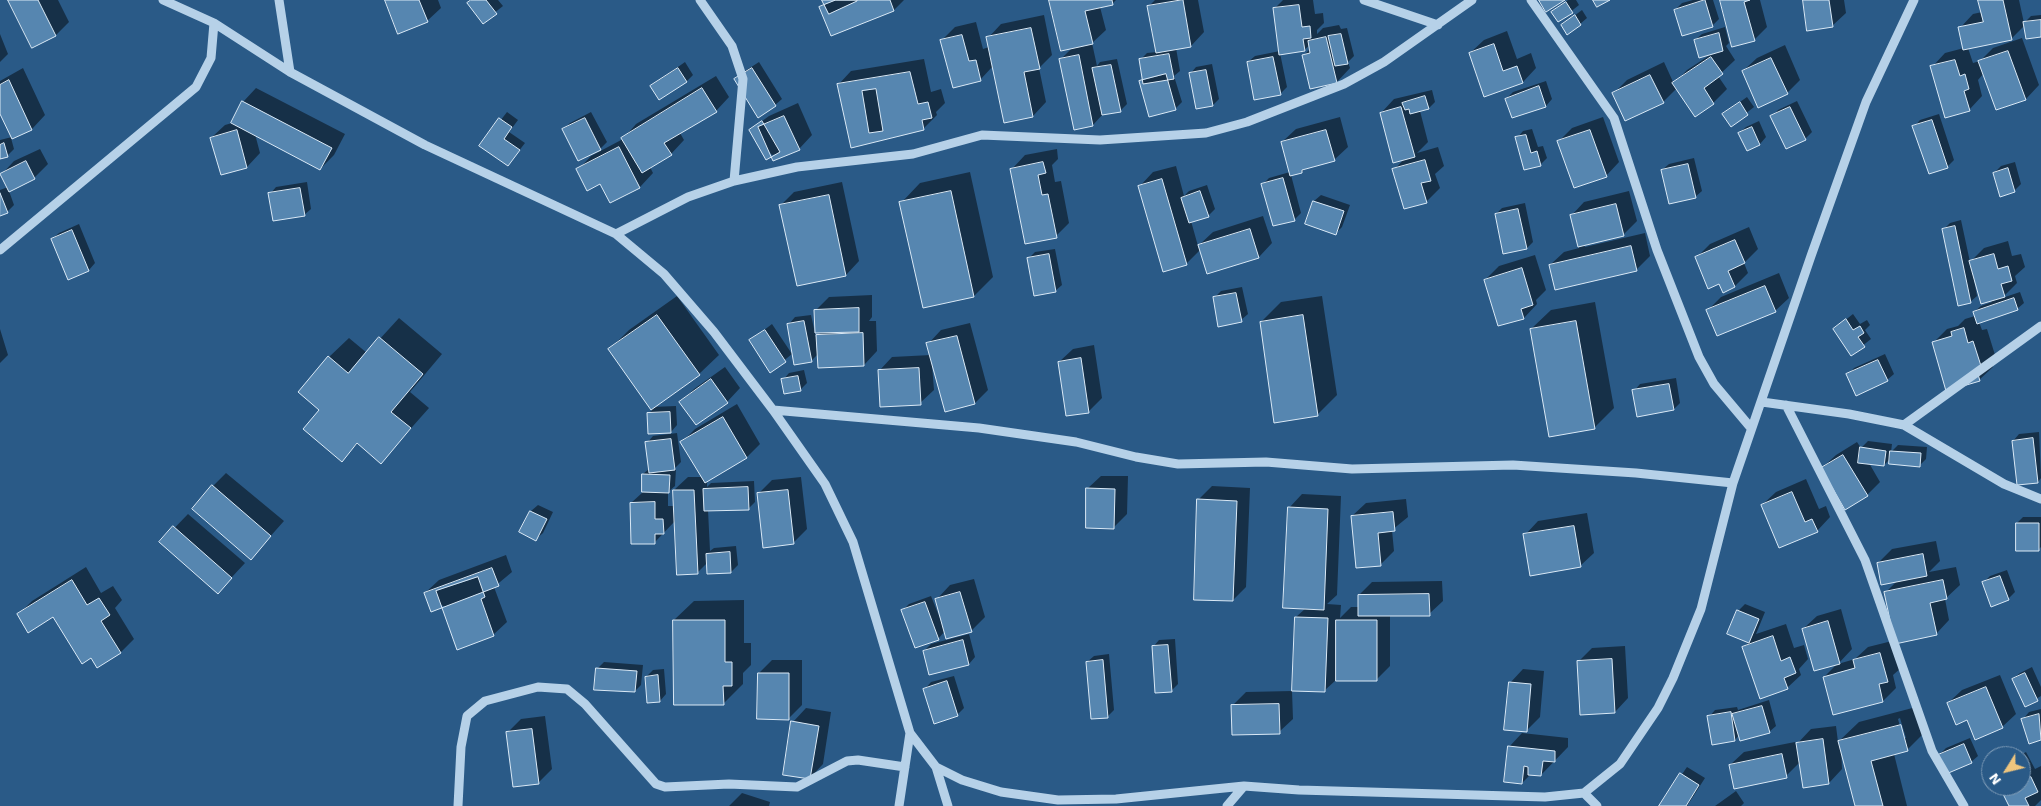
<!DOCTYPE html>
<html>
<head>
<meta charset="utf-8">
<style>
	body { margin:0 }
	#map { position:relative; width:2041px; height:806px; overflow:hidden; background:#2a5a87; font-family:"Work Sans",sans-serif }
	canvas { display:block }
	.north { position:absolute; left:1981px; top:746px; width:50px; height:50px; box-sizing:border-box; background:#2a5a87; border:1px solid #7f9cb7; border-radius:50%; rotate:234deg; font-size:14px; font-weight:700; line-height:20px; text-align:center; color:#fff }
	.north::after { content:''; display:block; margin:auto; width:18px; height:22px; background:#eec57e; clip-path:polygon(50% 0,100% 100%,50% 72%,0 100%) }
</style>
</head>
<body>
<div id="map">
<canvas width="2041" height="806"></canvas>
<div class="north">N</div>
</div>
<script>
const ctx = document.querySelector('canvas').getContext('2d');
ctx.lineJoin = 'round';
function fill(path, color) { ctx.fillStyle = color; ctx.fill(path, 'evenodd'); }
function strokePath(path, color, width, dash) { ctx.strokeStyle = color; ctx.lineWidth = width; ctx.lineCap = dash ? 'butt' : 'round'; ctx.setLineDash(dash || []); ctx.stroke(path); }
fill(new Path2D(`
	M10 0H58L69 22 56 35 33 47Z
	M386 0H438L441 8 427 21Z
	M471 0H498L503 6 483 22Z
	M824 0H904L894 10 832 35 821 7 825 3Z
	M1051 0H1116L1112 4 1100 7 1106 30 1092 43 1097 66 1100 62 1117 59 1127 104 1121 110 1103 114 1093 125 1061 59 1072 48Z
	M1155 0H1198L1204 32 1191 46 1176 48 1180 71 1174 76 1182 102 1175 109 1140 82 1144 78 1140 60 1147 53 1157 52 1149 6Z
	M1283 0H1313L1315 14 1323 13 1324 23 1317 30V34L1323 28 1339 25 1341 29 1347 28 1354 56 1348 62 1350 68 1337 82 1304 55 1311 48 1310 45 1304 50 1280 53 1287 87 1280 94 1248 62 1255 56 1280 51 1274 9Z
	M1568 0H1576L1579 5 1559 21 1553 12Z
	M1693 0H1713L1719 19 1712 26 1675 10 1682 3Z
	M1721 0H1760L1767 27 1754 40Z
	M1804 0H1844L1846 13 1832 26Z
	M1980 0H2019L2024 23 2031 16 2041 15V36L2025 25 2011 39 1968 48 1973 63 1980 61 1993 48 2022 38 2039 85 2026 99 1997 109 1984 73 1978 80 1982 96 1969 110 1932 67 1945 53 1964 48 1960 28 1973 14 1982 12Z
	M1582 10 1587 18 1580 24 1562 25Z
	M1044 15 1052 55 1039 68 1046 102 1033 116 1005 121 993 66 980 80 942 40 955 27 976 22 983 49 989 47 988 38 1001 24Z
	M1725 27 1729 43 1726 46 1735 60 1718 76 1727 89 1713 103 1696 115 1677 88 1663 102 1613 94 1627 80 1664 62 1674 84 1687 70 1713 53 1695 40 1702 34Z
	M1507 31 1517 59 1531 53 1536 68 1523 82 1485 95 1470 53 1484 40Z
	M0 34 8 54 0 62Z
	M1785 45 1800 80 1787 93 1743 71 1757 58Z
	M924 59 931 92 941 89 945 103 936 112 937 115 923 129 852 146 838 85 851 71Z
	M685 62 693 75 687 81 651 86Z
	M759 62 782 99 775 105 742 73Z
	M1212 64 1219 99 1213 105 1190 74 1196 67Z
	M23 68 45 115 32 129 11 138 14 149 7 156 0 158V140L12 137 0 111V81Z
	M716 76 729 97 716 111 680 133 684 140 671 154 650 167 653 173 640 187 610 202 600 182 578 170 591 156 623 139 636 124Z
	M1546 81 1552 99 1546 106 1513 117 1506 99 1513 92Z
	M256 88 345 134 334 155 320 169 255 134 260 153 247 167 211 138 225 125 232 123 243 102Z
	M1432 90 1435 102 1429 108 1420 111 1428 142 1417 153 1438 147 1444 166 1435 174 1440 188 1426 202 1394 170 1405 158 1381 113 1394 99Z
	M1747 97 1754 107 1731 125 1723 114Z
	M1797 101 1812 132 1805 139 1772 117 1778 110Z
	M798 103 812 135 799 149 772 155 750 130 769 116Z
	M507 112 518 120 509 132 525 143 508 165 481 146Z
	M591 112 607 142 600 149 564 129 570 123Z
	M1939 114 1954 160 1947 167 1914 127 1920 120Z
	M1340 117 1348 147 1334 160 1306 167 1302 172 1291 175 1301 213 1294 220 1263 184 1269 178 1290 172 1282 142 1296 129Z
	M1603 117 1619 162 1606 176 1558 142 1572 128Z
	M1759 121 1766 137 1760 144 1747 149 1739 133 1746 127Z
	M1532 129 1538 147 1543 146 1547 158 1540 165 1517 138 1523 131Z
	M40 149 48 164 34 178 9 191 14 205 7 212 0 214V190L8 187 1 175 14 161Z
	M1057 149 1058 159 1052 165 1055 182 1061 181 1069 223 1056 236 1012 169 1025 155Z
	M1694 158 1702 191 1695 197 1662 170 1669 164Z
	M2015 162 2021 184 2014 191 1994 173 2001 166Z
	M1176 166 1184 196 1189 191 1207 185 1215 209 1208 216 1191 221 1198 246 1213 232 1263 216 1272 243 1259 257 1208 273 1201 249 1186 264 1140 186 1153 172Z
	M970 172 993 277 974 296 924 307 901 203 920 183Z
	M307 182 311 209 304 215 270 194 276 187Z
	M842 182 859 261 846 275 780 206 794 192Z
	M1629 191 1637 221 1623 235 1584 245 1585 247 1645 233 1650 256 1636 270 1550 265 1564 252 1579 248 1571 216 1584 202Z
	M1321 195 1350 205 1342 227 1336 233 1307 223 1314 201Z
	M1525 203 1533 242 1527 248 1496 214 1502 208Z
	M1961 220 1970 262 1984 248 2008 241 2012 256 2021 254 2025 267 2015 276 2017 283 2002 298 2020 292 2024 303 2017 309 1979 322 1982 330 1987 329 1995 355 1990 359 1993 367 1979 380 1934 342 1947 329 1958 326 1965 319 1975 316 1974 312 1981 306 1992 302 1976 280H1974L1977 296 1970 302 1944 229 1950 223Z
	M79 224 95 263 89 270 68 278 52 239 59 233Z
	M1749 227 1758 249 1744 263 1748 273 1735 286 1720 283 1696 258 1710 244Z
	M1055 249 1062 285 1055 291 1028 259 1035 252Z
	M1535 255 1546 290 1536 300 1537 304 1524 318 1499 325 1485 280 1499 266Z
	M1779 273 1789 298 1775 311 1708 310 1721 297Z
	M1242 287 1248 314 1241 320 1214 298 1221 291Z
	M872 295V317L869 321H876L877 351 864 365 818 354 811 361 789 324 795 317 811 315 818 347V335L821 332 816 310 829 297Z
	M677 296 719 355 699 374 652 407 676 406 677 425 671 432 648 414 652 410 610 349 629 330Z
	M1322 296 1337 395 1317 415 1261 322 1281 302Z
	M1595 302 1614 408 1595 427 1531 329 1551 310Z
	M1853 314 1860 324 1867 320 1870 325 1865 330 1871 339 1852 354 1834 329Z
	M399 318 442 354 410 392 429 408 381 462 358 443 342 460 329 357 349 338 367 353Z
	M970 323 988 390 975 403 932 365 934 390 920 403 879 371 892 357 931 355 928 344 941 330Z
	M772 324 792 354 771 371 751 340Z
	M0 329 8 355 0 363Z
	M1094 345 1102 398 1088 412 1059 362 1073 349Z
	M1885 354 1894 374 1887 380 1848 375 1854 368Z
	M725 367 740 388 727 402H681L694 389Z
	M804 370 807 383 800 390 783 380 789 373Z
	M1676 378 1680 403 1674 409 1634 391 1640 384Z
	M737 404 760 444 747 457 707 481V487L711 483 754 481 755 502 748 509 708 510 710 551 714 548 736 546 738 565 731 572 707 563 697 573 676 520 655 542 631 503 643 492V474L650 468 647 443 653 436 677 433 681 462 674 469H676L675 486 668 492V506H675L674 490 688 477H702L682 442 695 429Z
	M2039 432 2041 478 2038 482 2013 441 2019 434Z
	M1868 441 1892 444 1891 452 1898 445 1927 447 1926 459 1920 465 1891 458 1884 465 1869 463 1880 482 1867 495 1822 468 1836 455 1857 442 1861 448Z
	M226 473 284 521 251 558 213 486Z
	M1101 476H1128L1127 514 1114 527 1087 489Z
	M801 477 807 529 793 543 758 494 772 480Z
	M1806 479 1819 509 1826 506 1830 517 1817 531 1762 505 1776 492Z
	M1212 486 1250 488 1246 587 1233 600 1199 499Z
	M1302 494 1341 496 1337 595 1327 604 1341 605 1340 618 1351 607H1359V595L1372 582 1442 581 1443 601 1429 614 1390 615V666L1376 680H1336L1324 691 1296 617 1306 608 1289 508Z
	M1406 499 1408 517 1392 530 1394 551 1380 565 1352 516 1366 503Z
	M538 505 553 512 543 533 536 539 521 531 531 511Z
	M1587 513 1594 553 1580 566 1525 535 1538 521Z
	M188 514 245 563 218 592 161 542Z
	M2023 517H2041V547L2038 550 2017 523Z
	M1936 541 1940 561 1929 572 1956 567 1960 585 1945 599 1949 620 1936 634 1894 643 1901 668 1893 675 1896 688 1883 701 1824 677 1838 663 1803 629 1817 616 1841 609 1852 649 1838 664 1855 659 1868 647 1896 640 1886 592 1897 581 1878 563 1892 549Z
	M506 555 512 572 494 587 507 622 493 635 443 606 425 593 439 580Z
	M86 567 101 593 113 586 122 600 115 608 134 639 121 652 98 666 53 616 18 615 32 601Z
	M2007 570 2015 592 2008 599 1984 582 1990 576Z
	M974 579 985 617 971 631H945L938 639 902 611 909 604 931 596 941 621 942 620 937 599 950 585Z
	M744 600V643H751V665L743 673V684L723 704 674 620 694 601Z
	M1745 604 1765 612 1756 634 1786 624 1794 648 1804 645 1808 659 1799 669 1801 675 1787 688 1743 648 1749 642 1738 611Z
	M969 634 975 657 969 664 930 674 924 651 931 644Z
	M1175 639 1178 684 1171 691 1153 647 1159 640Z
	M1625 646 1628 698 1615 712 1578 662 1592 648Z
	M1109 654 1114 710 1108 716 1087 662 1094 656Z
	M772 660H802V705L788 719 759 673Z
	M604 662 643 665 641 685 635 691 597 669Z
	M2032 667 2041 687V696L2025 705 2013 679 2020 673Z
	M664 669 666 694 660 701 646 677 653 670Z
	M1523 669 1544 671 1540 717 1526 731 1510 683Z
	M2000 675 2016 714 2002 727 1968 718 1948 703 1962 690Z
	M954 676 964 708 957 715 925 689 931 682Z
	M1292 691 1293 719 1279 732 1232 706 1246 692Z
	M1769 700 1776 726 1769 732 1739 735 1735 740 1709 717 1715 710 1737 707 1738 710Z
	M1920 706 1927 730 1907 750 1894 754 1907 806H1857L1841 747 1842 769 1829 783 1800 762 1786 776 1730 765 1744 752 1795 742 1796 745 1811 729 1836 726 1838 742 1859 722ZM1900 718 1906 738H1903L1898 719Z
	M806 708 831 712 823 764 810 778 793 722Z
	M2041 709V739L2030 742 2023 719 2029 712Z
	M545 716 552 769 538 783 507 733 521 719Z
	M1522 733 1568 738V747L1541 775 1531 774 1522 783 1509 747Z
	M1970 738 1978 756 1971 762 1939 755 1946 748Z
	M2026 752 2035 769 2041 766V800L2035 806H2010L2000 786H2021V756H2019Z
	M1687 767 1705 778 1687 806H1660Z
	M1736 791 1744 803 1741 806H1715Z
	M742 793 770 802 769 806H729Z`), '#0007');
const building = new Path2D(`
	M8 0H38L56 36 32 48Z
	M385 0H419L428 22 398 34Z
	M471 0H486L497 14 483 24 467 3Z
	M822 0H857V1L829 14Z
	M836 0H890L894 11 831 36 819 7Z
	M1049 0H1112L1113 5 1085 11 1093 44 1061 51Z
	M1183 0 1191 47 1156 53 1147 6Z
	M1539 0H1565L1546 12Z
	M1593 0H1610L1597 7Z
	M1705 0 1713 27 1682 36 1674 10Z
	M1720 0H1750L1744 2 1755 41 1732 47Z
	M1803 0H1829L1833 27 1807 31Z
	M1978 0H2003L2012 40 1963 50 1958 27 1983 22Z
	M1566 2 1573 13 1558 22 1551 12Z
	M1299 5 1302 27 1310 26 1311 38 1303 39 1305 51 1279 55 1273 8Z
	M1575 15 1581 25 1567 35 1561 25Z
	M2041 20V37L2026 39 2023 22Z
	M1031 28 1040 69 1024 72 1033 117 1004 123 986 37Z
	M1719 33 1723 51 1699 58 1694 40Z
	M1341 34 1348 64 1335 66 1328 36Z
	M962 35 969 61 976 60 981 81 953 88 940 40Z
	M1326 37 1337 83 1310 89 1302 55 1310 53 1308 41Z
	M1494 44 1503 71 1517 66 1523 83 1484 97 1469 53Z
	M2008 51 2026 100 1996 110 1978 61Z
	M1169 54 1174 79 1143 84 1139 59Z
	M1079 55 1093 126 1074 130 1059 59Z
	M1273 57 1281 95 1254 100 1247 62Z
	M1711 57 1723 74 1704 88 1714 104 1695 117 1672 83Z
	M1771 58 1788 94 1758 108 1742 71Z
	M1955 60 1960 76 1965 74 1969 89 1964 91 1970 111 1945 118 1930 66Z
	M1111 65 1121 112 1102 115 1092 68Z
	M678 68 687 82 659 100 650 86Z
	M752 68 776 106 758 118 734 79Z
	M1206 70 1213 106 1196 109 1189 73Z
	M910 72 918 104 928 102 932 118 922 120 924 130 851 148 837 84ZM876 89 883 131 869 133 862 91Z
	M1166 74 1176 110 1149 117 1139 81Z
	M1650 75 1664 103 1625 121 1612 93Z
	M9 80 32 130 12 139 0 114V85Z
	M1539 86 1546 107 1512 118 1505 99Z
	M702 88 717 112 664 143 672 155 642 173 621 138Z
	M1425 96 1429 109 1410 114 1409 109 1405 110 1402 103Z
	M242 101 332 148 320 170 231 123Z
	M1740 102 1748 115 1731 127 1722 114Z
	M1401 107 1415 157 1393 163 1380 113Z
	M1790 107 1806 140 1786 149 1770 116Z
	M784 116 800 150 773 161 758 127Z
	M499 118 512 127 504 139 520 150 508 166 479 146Z
	M585 118 601 150 578 161 562 129Z
	M1932 120 1948 168 1929 174 1912 126Z
	M762 121 780 152 766 160 749 130Z
	M1752 127 1760 145 1747 151 1738 133Z
	M237 130 247 168 221 175 210 138Z
	M1326 130 1335 161 1302 170V173L1290 176 1281 142Z
	M1590 130 1607 177 1574 188 1557 141Z
	M1526 135 1531 153 1537 151 1541 166 1524 170 1515 137Z
	M4 143 8 157 0 159V145Z
	M619 147 640 188 610 203 600 184 587 191 576 169Z
	M1425 160 1431 181 1421 183 1427 203 1404 209 1392 169Z
	M26 161 35 179 9 192 0 174Z
	M1043 162 1046 173 1038 175 1042 195 1048 194 1057 238 1025 244 1010 169Z
	M1688 164 1696 198 1669 204 1661 170Z
	M2008 168 2015 192 2000 197 1993 173Z
	M1283 178 1295 221 1273 226 1261 184Z
	M1162 179 1187 265 1163 272 1138 186Z
	M300 188 305 216 273 221 268 193Z
	M951 191 974 297 923 308 899 202Z
	M1200 191 1209 217 1189 223 1181 198Z
	M0 193 8 213 0 216Z
	M829 195 846 276 797 286 779 205Z
	M1313 201 1344 211 1336 235 1305 224Z
	M1616 204 1624 236 1578 247 1570 215Z
	M1518 209 1527 249 1503 254 1495 214Z
	M1955 226 1971 303 1958 306 1942 229Z
	M1250 229 1259 258 1207 274 1198 245Z
	M72 230 89 271 68 280 51 239Z
	M1735 240 1745 263 1728 271 1735 287 1723 293 1719 284 1708 289 1695 257Z
	M1631 246 1637 271 1555 290 1549 265Z
	M1049 254 1056 292 1034 296 1027 258Z
	M1994 254 1998 269 2008 266 2012 281 2001 284 2005 297 1981 304 1969 261Z
	M1522 268 1533 305 1521 309 1524 319 1498 326 1484 280Z
	M1765 286 1776 312 1717 336 1706 310Z
	M1236 293 1242 322 1218 327 1213 297Z
	M2014 298 2018 310 1977 324 1973 312Z
	M859 308V332L815 333 814 310Z
	M657 315 700 375 651 410 608 349Z
	M1303 315 1318 416 1274 423 1260 322Z
	M1846 319 1853 330 1860 326 1864 333 1858 337 1865 347 1851 356 1833 329Z
	M804 321 812 362 794 365 787 324Z
	M1576 321 1595 429 1549 437 1530 329Z
	M1964 328 1968 343 1973 341 1982 369 1977 371 1980 381 1946 391 1932 342 1952 336 1951 332Z
	M765 330 786 362 770 373 749 340Z
	M863 333 864 366 818 368 816 335Z
	M957 336 975 404 945 412 926 343Z
	M379 337 423 374 391 412 411 428 381 464 357 443 342 462 303 429 319 410 298 392 328 356 348 373Z
	M1081 358 1089 413 1066 416 1058 362Z
	M1878 360 1888 381 1856 396 1846 374Z
	M919 368 921 405 880 407 878 370Z
	M798 376 801 391 784 394 781 379Z
	M711 379 728 403 696 425 679 402Z
	M1669 384 1674 410 1637 417 1632 390Z
	M670 412 671 433 648 434 647 413Z
	M723 417 747 458 705 483 680 442Z
	M2033 438 2038 483 2017 485 2012 441Z
	M671 439 675 470 649 473 645 442Z
	M1860 447 1886 451 1884 466 1858 463Z
	M1890 451 1921 453 1920 467 1889 464Z
	M1843 455 1868 496 1845 510 1821 468Z
	M642 474 670 475 669 493 642 492Z
	M212 485 271 536 251 560 192 509Z
	M748 487 749 510 704 511 703 489Z
	M1086 488 1115 489 1114 529 1086 528Z
	M673 490H694L698 574 677 575Z
	M788 490 794 544 763 548 757 493Z
	M1792 492 1805 522 1812 519 1818 532 1779 548 1761 505Z
	M1197 499 1237 501 1233 601 1194 600Z
	M655 502V519H663L664 534H655V544H631L630 503Z
	M1288 507 1328 509 1324 610 1283 608Z
	M530 511 547 519 536 541 519 532Z
	M1393 512 1395 531 1378 533 1381 566 1356 568 1351 516Z
	M2016 523H2039V551H2016Z
	M173 526 232 578 218 594 159 542Z
	M1574 526 1581 567 1530 576 1523 534Z
	M730 552 731 573 707 574 706 554Z
	M1923 554 1927 576 1881 585 1877 563Z
	M492 568 499 586 431 612 424 593Z
	M2000 576 2009 600 1991 607 1982 582Z
	M478 577 485 597 481 599 494 636 457 650 436 591Z
	M72 580 87 605 99 598 110 615 101 621 121 653 97 668 91 658 82 664 53 617 28 633 17 614Z
	M1943 580 1947 599 1930 603 1937 635 1895 644 1884 592Z
	M960 592 972 632 946 639 935 599Z
	M1429 594 1430 616H1358V595Z
	M925 602 939 640 915 648 901 610Z
	M1737 610 1759 619 1749 643 1727 634Z
	M1295 617 1328 618 1325 692 1292 691Z
	M673 620H725V662H732V686H723L724 705H674Z
	M1336 620H1377V681H1336Z
	M1828 621 1840 664 1814 671 1802 629Z
	M1773 636 1781 661 1790 657 1796 673 1784 678 1788 689 1760 699 1742 647Z
	M963 640 969 665 929 675 923 651Z
	M1168 645 1172 692 1155 693 1152 646Z
	M1880 653 1888 682 1879 684 1883 702 1833 715 1823 677 1855 668 1853 660Z
	M1612 659 1615 713 1580 715 1577 661Z
	M1103 660 1108 718 1091 719 1086 662Z
	M596 668 637 671 635 692 594 690Z
	M758 673H789V720L757 719Z
	M2025 673 2038 701 2025 707 2012 679Z
	M658 675 660 702 647 703 645 677Z
	M947 681 958 716 934 724 923 689Z
	M1509 682 1531 684 1527 732 1504 730Z
	M1986 687 2003 728 1975 740 1967 720 1956 725 1947 703Z
	M1279 704 1280 734 1232 735 1231 705Z
	M1762 706 1770 733 1740 741 1732 714Z
	M1731 712 1735 741 1712 745 1707 716Z
	M2039 714 2041 740 2029 744 2021 719Z
	M791 721 819 726 810 779 783 775Z
	M1901 725 1908 751 1871 761 1883 806H1855L1838 741Z
	M532 729 539 784 513 787 506 732Z
	M1823 739 1829 784 1803 788 1796 743Z
	M1964 744 1972 763 1946 774 1938 755Z
	M1508 746 1555 751V762L1543 761 1541 776 1528 775V767L1524 766 1522 784 1504 782Z
	M1782 754 1787 778 1734 789 1729 765Z
	M1680 773 1699 785 1686 806H1659Z
	M2031 777 2038 792 2025 798 2029 806H2009L1999 786H2021V780Z`);
fill(building, '#5686b0');
strokePath(building, '#dae9f6', 1);
strokePath(new Path2D(`
	M163 0 214 23 290 72 425 145 616 234 664 274 714 332 773 410 825 484 853 542 910 733 936 767 962 780 1001 792 1058 800 1116 799 1244 786 1299 790 1545 797 1584 793 1620 764 1658 708 1673 678 1701 609 1733 483 1811 256 1866 102 1914 0
	M279 0 290 72
	M700 0 732 46 743 79 734 181
	M1364 0 1438 25
	M1531 0 1614 118 1657 250 1699 357 1714 384 1751 428
	M616 234 688 197 734 181 797 167 913 154 982 135 1100 140 1206 133 1247 122 1344 84 1384 62 1472 0
	M0 250 196 87 211 58 214 23
	M1762 402 1849 414 1904 425 2004 484 2041 499
	M1786 405 1865 560 1932 751 1964 806
	M773 410 979 428 1076 442 1136 457 1178 464 1266 462 1352 469 1513 465 1636 473 1733 483
	M1904 425 2041 326
	M936 767 948 806
	M1584 793 1597 806
	M458 806 461 747 467 716 485 701 538 687 567 689 585 704 656 784 665 787 729 784 797 787 847 761 858 760 905 767
	M899 806 910 733
	M1227 806 1244 786`), '#b6d1e8', 9);
</script>
</body>
</html>
